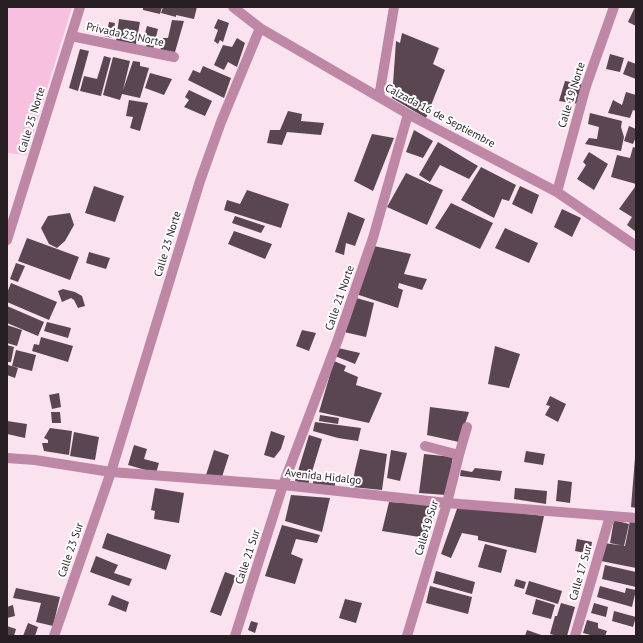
<!DOCTYPE html>
<html>
<head>
<meta charset="utf-8">
<style>
	body { margin:0 }
	#map { position:relative; width:643px; height:643px; overflow:hidden; background:#fae2ef; font-family:"PT Sans",sans-serif }
	canvas { display:block }
	.frame { position:absolute; inset:0; border:8px solid #281f24; pointer-events:none }
</style>
</head>
<body>
<div id="map">
<canvas width="643" height="643"></canvas>
<div class="frame"></div>
</div>
<script>
const ctx = document.querySelector('canvas').getContext('2d');
ctx.lineJoin = 'round';
function fill(path, color) { ctx.fillStyle = color; ctx.fill(path, 'evenodd'); }
function strokePath(path, color, width, dash) { ctx.strokeStyle = color; ctx.lineWidth = width; ctx.lineCap = dash ? 'butt' : 'round'; ctx.setLineDash(dash || []); ctx.stroke(path); }
function drawText(font, color, halo, rows, align = 'center') {
  ctx.font = font + ' "PT Sans",sans-serif'; ctx.lineWidth = 4; ctx.setLineDash([]); ctx.textBaseline = 'middle'; ctx.strokeStyle = halo; ctx.fillStyle = color; for (const [text, x, y, turn = 0] of rows) {
    ctx.save(); ctx.translate(x, y); ctx.rotate((+turn || 0) * Math.PI / 180); ctx.textAlign = isNaN(turn) ? turn : align; if (halo) ctx.strokeText(text, 0, 0); ctx.fillText(text, 0, 0); ctx.restore();
  }
}
fill(new Path2D(`
	M7 7H72L27 155 7 153Z`), '#f7c0df');
fill(new Path2D(`
	M143 7H162L160 14 143 10Z
	M163 7H197L194 19 176 15V17L161 13Z
	M635 7H636V26L628 22Z
	M119 19 140 22 136 44 116 41Z
	M218 19 229 23 223 42 220 40 218 44 214 41 218 30 214 28Z
	M172 20 184 21 175 52 160 51 163 38H168Z
	M109 22 115 23 112 38 104 36 106 27H108Z
	M147 26 158 29 153 49 146 47 147 41 143 40Z
	M402 33 439 48 433 64 445 70 426 118 392 98 396 41 400 43Z
	M237 38 245 43 237 67 228 62 224 70 214 65 223 45 232 47Z
	M80 49 89 51 78 91 69 88Z
	M610 54 624 58 620 72 606 69Z
	M104 56 111 58 101 96 80 91 84 76 97 79Z
	M113 57 130 61 123 90 133 61 140 62V66L149 68 140 98 122 94 120 100 103 95Z
	M628 61 636 64V79L623 74Z
	M203 66 231 78 224 98 188 80 193 70 200 73Z
	M150 73 172 79 164 95 145 88Z
	M565 81 582 84 579 104 559 101Z
	M189 90 212 101 205 116 184 107 189 100 185 97Z
	M626 92 636 95V111L633 110 630 118 608 113 613 100 622 105Z
	M129 100 148 103 140 131 130 128 133 117 126 116Z
	M288 111 302 114 301 121 324 123 321 135 287 132 282 145 267 143 270 130H280Z
	M590 113 622 121 621 127 624 137 621 151 585 144 589 138 597 139 599 127 588 124Z
	M629 126 636 129V137L633 144 624 141Z
	M414 130 433 141 423 158 406 152Z
	M372 134 394 138 373 191 354 181Z
	M438 142 478 166 469 179 440 165 430 182 419 175Z
	M633 147 636 148V184L611 177 617 155 630 158Z
	M589 152 608 164 594 190 577 179 586 165 583 162Z
	M481 167 516 185 509 201 502 199 494 218 461 200Z
	M406 173 443 190 427 225 387 207Z
	M94 186 124 196 115 222 85 213Z
	M520 186 539 195 532 214 512 204Z
	M635 187 636 188V232L627 225 632 217 619 209Z
	M247 190 289 204 281 228 224 210 227 200 240 204Z
	M451 203 493 223 480 249 435 228Z
	M562 209 581 218 572 237 554 227Z
	M348 212 365 219 355 246 346 243 344 255 335 252Z
	M70 213 74 225 65 241 57 248 49 244 41 228 48 216Z
	M235 216 265 226 261 233 232 223Z
	M505 228 538 243 529 263 495 248Z
	M234 231 272 244 265 259 228 244Z
	M27 238 79 257 70 280 18 261Z
	M374 246 411 254 404 274 427 279 422 290 399 283 398 288 403 290 398 308 356 294Z
	M89 252 110 258 106 269 86 263Z
	M16 263 25 266 18 282 10 279Z
	M11 283 57 302 49 320 7 302V293Z
	M63 289 75 292 82 296 85 306 78 308 74 300 71 298 62 302 58 291Z
	M353 297 374 303 366 337 344 332Z
	M7 306 44 322 38 336 7 323Z
	M47 322 71 328 68 338 44 331Z
	M7 325 22 330 17 346 7 343Z
	M302 330 316 333 309 351 296 346Z
	M41 337 73 346 68 362 32 351 34 344 39 345Z
	M7 345 14 347 11 362H7Z
	M495 346 520 354 509 388 488 384Z
	M338 348 360 353 355 364 335 356Z
	M16 350 36 355 32 371 12 366Z
	M334 361 346 366 344 371 358 377 356 385 382 393 369 423 319 412Z
	M8 365 18 368 15 378 7 375V367Z
	M59 393 61 407 52 409 49 395Z
	M550 396 566 404 558 422 545 415 550 406 546 405Z
	M430 407 469 412 459 442 427 435Z
	M51 412H60L61 423H52Z
	M320 415 339 418 338 424 319 421Z
	M7 421 27 424 25 438 7 434Z
	M315 422 361 428 358 441 338 438 313 431Z
	M50 428 72 431 69 455 44 451 42 443H48V440L44 438Z
	M271 431 285 436 281 449 274 458 264 455Z
	M74 432 99 437 95 460 70 456Z
	M309 435 322 439 308 485 295 481Z
	M134 445 147 449 144 459 159 463 156 473 128 465Z
	M360 449 387 454 382 490 352 487 355 470Z
	M214 450 229 455 221 480 206 475Z
	M391 450 407 453 400 481 387 478Z
	M526 451 545 454 543 465 524 462Z
	M424 454 453 457 446 495 419 493Z
	M635 458H636V508L631 507Z
	M475 468 502 471 500 481 460 476 461 470 472 472Z
	M558 480 572 482 570 503 556 501Z
	M313 481 335 482V486L313 485Z
	M155 488 184 493 179 523 154 519 155 511 151 510Z
	M515 488 547 491 546 504 514 499Z
	M291 495 330 498 322 532 285 521Z
	M389 502 436 505 426 538 382 531Z
	M458 506 544 516 536 553 478 540V536L462 533 451 558 441 554Z
	M614 520 629 524 624 546 610 543Z
	M630 521 636 522V568L601 561 604 543 625 546Z
	M282 525 320 535 317 543 296 539 291 554 303 559 295 584 265 576Z
	M107 533 171 555 166 570 102 548Z
	M577 539 592 542 590 554 575 551Z
	M485 544 507 550 501 573 478 567Z
	M96 556 118 565 114 573 132 579 129 586 90 572Z
	M605 565 636 572V587L602 579Z
	M436 571 475 582 472 594 433 583Z
	M225 572 236 576 221 616 210 612Z
	M516 579 526 582 524 589 514 586Z
	M529 581 562 591 558 604 525 594Z
	M430 586 472 597 468 614 426 603Z
	M600 586 625 593 626 588 636 590 632 607 597 597Z
	M16 588 60 597 53 626 36 622 41 603 13 598Z
	M112 595 129 602 126 612 108 605Z
	M345 599 362 603 356 623 339 618Z
	M536 599 555 605 551 619 532 614Z
	M561 603 575 607 567 636H558L550 634 555 616H557Z
	M594 603 608 607 606 617 591 613Z
	M13 605 15 616 7 618V607Z
	M614 611 636 617 633 627 612 621Z
	M587 620 598 623V628L607 631 605 636H594L583 633Z
	M251 621 258 623 255 633 248 630Z
	M28 623 38 627 35 636H23Z
	M7 626 16 629 14 636H7Z
	M527 630 544 636H525Z`), '#5a4651');
strokePath(new Path2D(`
	M233 7 260 28 408 114 557 192 636 246
	M71 36 174 57
	M379 97 394 7
	M557 192 586 86 614 7
	M425 446 459 455
	M54 636 111 472 200 181 221 122 260 28
	M235 636 283 485 337 342 373 238 408 114
	M407 636 447 503 459 455 467 427
	M575 636 610 516`), '#be87a6', 10);
strokePath(new Path2D(`
	M7 240 80 7
	M7 458 35 460 111 472 283 485 447 503 636 518`), '#be87a6', 10);
drawText('11px', '#281f24', '#fff', [
	["Privada 25 Norte",125,35,12],
	["Calle 19 Norte",572,95,-73],
	["Calzada 16 de Septiembre",440,116,28],
	["Calle 25 Norte",32,120,-73],
	["Calle 23 Norte",168,244,-73],
	["Calle 21 Norte",340,298,-71],
	["Avenida Hidalgo",323,477,6],
	["Calle 19 Sur",427,528,-73],
	["Calle 23 Sur",71,550,-71],
	["Calle 21 Sur",248,557,-72],
	["Calle 17 Sur",581,573,-74]
]);
</script>
</body>
</html>
